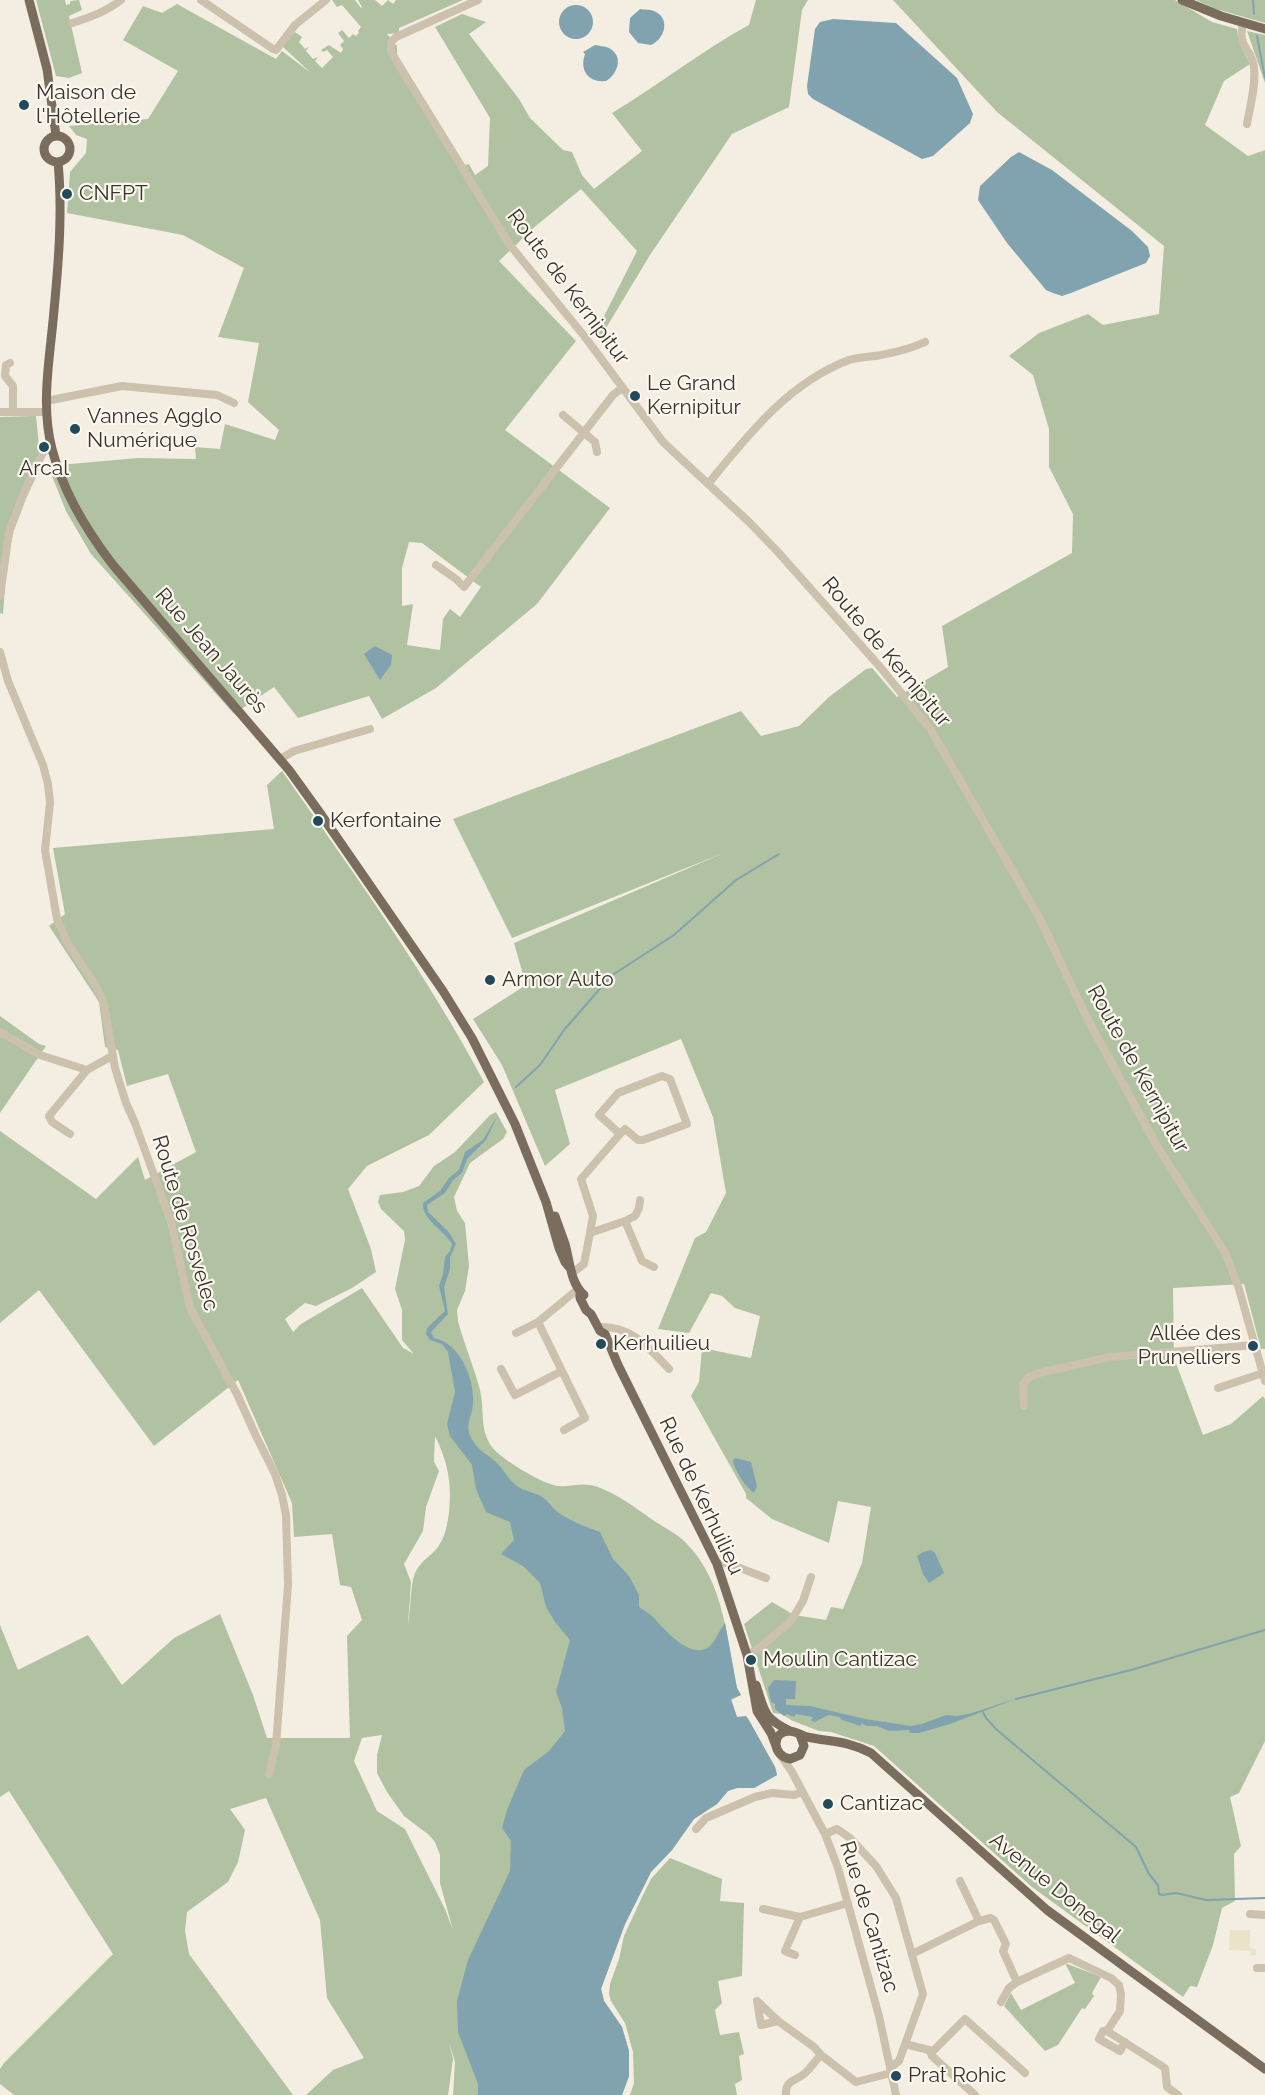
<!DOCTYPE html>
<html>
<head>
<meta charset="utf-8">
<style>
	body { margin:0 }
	canvas { display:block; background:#f3eee1 }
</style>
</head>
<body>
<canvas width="1265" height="2095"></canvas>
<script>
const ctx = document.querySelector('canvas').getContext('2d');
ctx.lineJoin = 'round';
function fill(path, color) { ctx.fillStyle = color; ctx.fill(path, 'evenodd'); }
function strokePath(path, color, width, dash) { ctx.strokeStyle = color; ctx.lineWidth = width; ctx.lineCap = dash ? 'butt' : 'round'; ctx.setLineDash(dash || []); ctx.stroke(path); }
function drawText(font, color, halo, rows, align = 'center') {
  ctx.font = font + ' Raleway,sans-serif'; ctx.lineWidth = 4.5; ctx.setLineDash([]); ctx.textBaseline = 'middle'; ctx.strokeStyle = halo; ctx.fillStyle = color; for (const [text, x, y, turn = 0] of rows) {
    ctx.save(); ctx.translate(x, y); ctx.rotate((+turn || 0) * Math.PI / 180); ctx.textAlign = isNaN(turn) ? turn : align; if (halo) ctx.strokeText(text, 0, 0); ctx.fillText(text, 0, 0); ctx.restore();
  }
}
fill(new Path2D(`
	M36 0H65L66 5 70 4V1L79 0 82 10 69 16 82 73 69 78 56 76Z
	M332 0H355L361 8 362 7 358 0H375L382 6 388 0 393 4 396 0H463L399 28V33L387 34 397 46V55L465 165 469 164 475 175 488 166 490 118 435 27 462 14 486 22 469 34 519 99 530 118 563 150 572 152 582 175 594 189 642 151 612 113C659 85 701 51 749 25L756 0H808L802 10 789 107 732 134 650 255 603 333 599 337 595 334 637 251 581 189 526 234 519 242 499 261 576 341 505 430 610 508 537 604 436 688 382 719 369 696 298 718 274 687 234 714 91 554 66 511 48 466 138 458 196 459 195 447 220 449 225 424 275 440 279 430 248 402 259 343 218 337 244 268 183 235 67 213 70 172 86 153 87 139 76 135 69 126 148 119 178 71 123 40 143 6 162 13 177 4 276 59 282 51 311 73 282 46 295 32 302 37 299 42 305 49 309 47 306 51 313 59 318 57 315 61 322 68 333 57 327 50 323 52 321 50 329 45 341 53 343 49 340 45 344 41 338 33 342 30 349 38 353 34 356 36 359 33 358 31 361 27 342 5 337 7ZM409 542 422 543 481 587 460 617 450 609 443 619 440 650 407 645 413 604 402 606V568Z
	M893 0H1175L1212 22 1237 29 1239 42 1250 64 1224 81 1205 125 1248 156 1265 150V1349H1261L1244 1284 1173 1288 1174 1358 1203 1435 1231 1424 1263 1396 1265 1399V1741L1239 1793 1230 1797 1241 1846 1234 1854 1235 1901 1222 1908 1213 1945 1197 1987 1190 1986 1183 1997 1032 1887 874 1746 831 1732 819 1731 793 1721 781 1714 773 1713 744 1624 772 1602 794 1615 826 1620 831 1607 843 1609 862 1563 871 1507 838 1501 829 1543 772 1519 746 1498V1494L691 1396 699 1382 702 1348 751 1358 760 1316 735 1308 722 1296 711 1293 689 1333 658 1329 695 1238 706 1232 726 1193 713 1117 681 1039 555 1090 570 1144 545 1166 502 1065 473 1019 526 985 514 943 726 852 512 938 453 819 741 711 761 736 799 726 829 697 866 669 872 668 897 697 948 667 942 626 1072 553 1073 514 1049 467V429L1033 375 1009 356 1039 333 1088 314 1103 325 1159 314 1164 246 997 112Z
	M1196 0H1265V23L1216 9Z
	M1247 31 1265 35V83Z
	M36 416 41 466 26 498 14 530 7 559 3 614 0 613V417Z
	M282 771C353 872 426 973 484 1082L429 1135 367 1166 348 1189 371 1249 376 1272 352 1288 316 1306 305 1303 285 1319 293 1332 301 1324 362 1288 403 1348 414 1354 402 1340V1310L395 1289 405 1240 404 1231 381 1209 378 1202 380 1195 403 1192 419 1186 434 1166 455 1152 490 1115 496 1112 507 1132 503 1139 470 1163 454 1197 457 1211 465 1223 469 1266 465 1291 457 1310 458 1321C464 1344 474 1367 480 1390 485 1411 479 1429 492 1447 501 1459 544 1485 558 1486 569 1487 580 1483 590 1485 608 1488 635 1507 650 1518 662 1527 677 1533 687 1544 724 1582 727 1639 737 1688L741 1695 731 1700 737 1717H747L775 1767 777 1775 754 1788H737L728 1791 717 1804 694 1819 672 1850 651 1872 625 1924 601 1988 604 2001 622 2027 629 2051V2076L622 2095H569L571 2059 568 2044 557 2017 556 1958 557 1923 561 1898 576 1855 597 1812 599 1809 623 1802 629 1798 632 1789 626 1776 629 1764 636 1746 657 1726C659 1703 632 1707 621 1690L622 1670 610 1641 608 1631 594 1607C595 1592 610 1567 592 1557 574 1566 548 1566 545 1542 544 1531 549 1523 544 1514 526 1507 507 1516 494 1498V1471L485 1459 475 1455 461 1433 469 1394 460 1368 456 1369 464 1386 465 1394 463 1409 455 1425 457 1435 467 1454 482 1464 490 1473 491 1500C505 1520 522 1510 541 1518 547 1529 535 1545 546 1558 560 1574 579 1559 595 1567 602 1581 589 1592 590 1607 591 1615 598 1620 601 1627 604 1632 603 1639 604 1645 607 1654 613 1661 616 1670 619 1679 612 1695 620 1701 628 1708 640 1710 650 1714L654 1722C652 1734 641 1733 634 1741 629 1747 623 1759 622 1767 619 1777 628 1784 628 1795L614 1802 592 1807 582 1814 565 1850 542 1922 540 1950 545 2021 556 2052 557 2066 554 2095H453L455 2062 449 2042 453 2059 448 2095H306L333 2070 364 2058 327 1998 320 1920 266 1798 230 1809 245 1830 238 1862 228 1882 187 1912 185 1931 189 1954 293 2095H14L0 2084V2069L4 2063 113 1954 9 1791 0 1797V1625L18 1670 88 1635 122 1685 174 1638 220 1614 253 1695 267 1738H350L347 1636 362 1620 351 1587 340 1585 332 1534 294 1537 292 1503 238 1380 154 1446 39 1290 0 1323V1131L96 1199 138 1157 145 1180 196 1152 168 1074 127 1086 118 1050 105 1047 99 1002 49 926 65 914 53 848 274 829 267 785ZM435 1436C448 1462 452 1484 449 1512 447 1525 446 1535 438 1547 432 1555 421 1561 416 1571 410 1582 411 1611 408 1625L411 1582 404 1564 423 1531 426 1507 439 1471 434 1462ZM382 1735 377 1755V1773L387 1792 404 1816 429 1835 435 1842 440 1855V1883L453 1930 445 1909 405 1829 377 1811 354 1761 362 1738Z
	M0 1016 39 1044 46 1046 0 1113Z
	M670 1858 722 1879 720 1901 744 1903 742 1976 718 1981 722 2003 715 2010 720 2035 739 2032 744 2054 739 2056 742 2080 735 2084 737 2095H630L634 2083 633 2052 625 2023 611 2001 609 1994 610 1984 619 1959 624 1936 642 1897 651 1879Z
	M1065 1963 1101 1977 1092 1993 1094 1996 1085 2009 1082 2008 1058 2045 1045 2051 1004 2006 1011 1993 1021 2010 1075 1983Z`), '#b0c2a1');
fill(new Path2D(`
	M1230 1930H1250V1948L1256 1949V1955H1251L1250 1951 1229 1950Z`), '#eae2c9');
fill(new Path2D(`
	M559 22a17 17 0 1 1 34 0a17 17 0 1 1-34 0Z
	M640 9C644 10 650 9 654 11 671 18 665 39 651 45L638 43 629 32 630 18Z
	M833 19 896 23 957 78 973 114 970 123 933 156 922 159 813 99 808 94 807 86 815 29 820 22Z
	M595 45C599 46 605 46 609 48 624 56 618 74 606 81 589 83 579 71 585 54L583 52Z
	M1019 152 1052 170 1132 231 1148 247 1150 256 1146 263 1071 293 1062 296 1053 293 1046 290 1007 243 978 200 980 186 1011 157Z
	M375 646 392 655 391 665 380 680 364 654Z
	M498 1115 486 1140 467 1159 462 1173 453 1180 445 1193 427 1205 428 1212 448 1231 456 1244 450 1257V1269L444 1287 448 1314 431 1332 434 1338C460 1343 475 1379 473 1404 472 1417 464 1425 472 1439 477 1449 486 1454 495 1461 505 1470 508 1481 520 1488 528 1492 538 1493 545 1499 549 1502 551 1506 554 1509 567 1520 584 1526 600 1532L613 1559 629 1576 639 1595V1607C644 1610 650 1614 654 1618 665 1630 690 1660 709 1647 715 1642 720 1629 725 1623L737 1688 741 1695 731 1699 737 1717 746 1716 750 1722 775 1767 777 1775 754 1788H737L728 1791 717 1804 694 1819 672 1850 651 1872 625 1924 601 1989 604 2001 622 2027 629 2051V2076L622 2095H478V2084L458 2032 457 2001 468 1960 510 1871 511 1841 502 1828 507 1810 524 1770 549 1751 565 1731 562 1708 556 1692 570 1640 555 1622 546 1607 540 1583 523 1566 501 1554 514 1540 510 1522 486 1512 476 1489 472 1465 450 1436 447 1424 455 1392 448 1352 442 1344 430 1340 426 1334 427 1328 445 1311 439 1286 443 1274 445 1257 450 1251 452 1244C444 1230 422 1220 423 1203L440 1191 449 1178 459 1170 465 1152 483 1140Z
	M735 1458 751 1462 757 1486 754 1493C747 1489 733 1468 733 1460Z
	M931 1550 935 1553 944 1573 929 1583 923 1574 917 1556 923 1552Z
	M774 1680 796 1681 795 1699H786V1705L810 1706 865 1719 911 1726 922 1724 946 1715 957 1716 972 1713 1018 1698 950 1724 919 1733H910L909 1730 889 1731 877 1726H867L861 1723V1726L842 1720 839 1717 829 1715 814 1722 811 1720 813 1717 796 1714 794 1717 787 1714 784 1716 775 1709V1704L771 1702 768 1688Z`), '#81a3af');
strokePath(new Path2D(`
	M1253 0 1254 14
	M1257 36 1265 78
	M516 1087 540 1065 564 1030 611 976 674 935 736 880 779 854
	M1016 1699 1131 1670 1265 1630
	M983 1712 986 1718 997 1730 1136 1847 1149 1874 1158 1885 1159 1894 1162 1895 1176 1893 1206 1900 1265 1898`), '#81a3af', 2);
strokePath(new Path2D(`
	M201 0 273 49 276 50 295 25 326 0
	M478 0 396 37 391 42V52L509 244 585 337 663 442 749 522 777 551 881 668 931 730 1040 919 1088 1020 1157 1146 1226 1254 1239 1289 1265 1381
	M72 23C90 17 106 12 121 0
	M1243 23C1237 50 1252 46 1254 68 1256 86 1250 106 1247 124
	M10 363 6 365 5 376 13 386V412
	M46 401 122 386 217 395 234 403
	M0 412H47
	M563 415 595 442 597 452
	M708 484C748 435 788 383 849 360 859 357 871 357 881 355 897 352 911 349 925 342
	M436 565 456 579 464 587 613 395 622 388
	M0 596 9 532 22 498 43 452 51 448
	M0 652 8 681 43 765 48 784 50 803 45 850 57 919 68 944 98 989 104 1004 115 1068 126 1103 135 1123 171 1222 190 1308 237 1394 256 1436 275 1474 282 1495 286 1515 288 1585 276 1745 269 1774
	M280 759 294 751 370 729
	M0 1032 40 1055 87 1070
	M70 1134 52 1122 49 1116 87 1070 112 1056
	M625 1221 635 1216 639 1208 640 1200
	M590 1233 593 1216 581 1179 620 1134 625 1129 638 1140H643L687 1124 670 1079 662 1076 618 1093 599 1115 620 1134
	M572 1273 584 1264 590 1233 625 1221 642 1261 654 1267
	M598 1327C631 1325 648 1347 669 1369
	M516 1333 538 1322
	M501 1369 515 1395 562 1371
	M1218 1388 1263 1373
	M1024 1406 1023 1385 1029 1377 1039 1373 1110 1357 1255 1345
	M564 1430 585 1418 538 1322 578 1289
	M717 1564 727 1563 766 1578
	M747 1655 758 1649 791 1621 803 1601 811 1577
	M781 1756 792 1772 825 1834 838 1868 879 2016 896 2095
	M696 1829 706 1818 755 1797 772 1793 794 1795 802 1792
	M825 1834 837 1829 850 1838 876 1866 896 1898 923 1994 899 2061 890 2068
	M960 1881 979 1921
	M763 1909 800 1917 848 1903
	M1250 1914 1265 1915
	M912 1954 979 1921 991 1918 994 1920 1006 1944 1003 1951 1017 1982 1069 1958 1111 1978 1119 1985 1121 1994 1120 2011 1107 2031 1165 2068 1167 2087 1178 2095
	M795 1955 785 1951 800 1917
	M1257 1968H1265
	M1001 2002 1009 1988 1017 1982
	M778 2021 761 2025 757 2001 778 2021 814 2047 821 2055 856 2082 891 2073
	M1107 2031H1103L1099 2039 1120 2051 1125 2042
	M905 2044 933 2051 965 2019 1025 2073
	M930 2052 932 2056 975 2095
	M786 2095C785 2080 794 2082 804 2074 810 2069 815 2061 821 2055`), '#cbc1ad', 8);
strokePath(new Path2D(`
	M29 0 47 69 56 136
	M1182 0 1221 16 1265 29
	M44 149a13 13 0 1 1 26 0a13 13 0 1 1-26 0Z
	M58 162C63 215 58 269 53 321 49 363 41 407 52 449 63 492 86 530 113 565L289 770 320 813 443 991 472 1038 515 1124 546 1202 559 1248 565 1262 569 1267
	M555 1216C558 1225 562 1235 565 1244 570 1261 570 1283 584 1295
	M580 1292V1298L586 1310 591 1314 600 1331 605 1334 618 1365 717 1564 747 1655 757 1711 771 1733 776 1746
	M756 1685C765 1711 762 1717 790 1731
	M800 1735 804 1746 800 1755 790 1759C772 1756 771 1732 789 1731 795 1731 801 1735 807 1737 831 1742 849 1741 871 1753L1047 1910 1265 2069`), '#7b6d5d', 9);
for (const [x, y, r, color] of [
	[24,105,6,"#224a5a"],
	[67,194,6,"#224a5a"],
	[635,396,6,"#224a5a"],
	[75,429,6,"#224a5a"],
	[44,447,6,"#224a5a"],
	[318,821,6,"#224a5a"],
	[490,980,6,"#224a5a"],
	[601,1344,6,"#224a5a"],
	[1253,1346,6,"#224a5a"],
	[751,1660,6,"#224a5a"],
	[828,1804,6,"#224a5a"],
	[896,2076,6,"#224a5a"]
]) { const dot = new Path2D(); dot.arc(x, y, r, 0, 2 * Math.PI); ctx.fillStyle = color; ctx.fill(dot); strokePath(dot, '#faf7ee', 2); }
drawText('21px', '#39332b', '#faf7ee', [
	["Maison de",36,93],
	["l'Hôtellerie",36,117],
	["CNFPT",79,194],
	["Le Grand",647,384],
	["Kernipitur",647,408],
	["Vannes Agglo",87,417],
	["Numérique",87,441],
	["Arcal",44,469,"center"],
	["Kerfontaine",330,821],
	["Armor Auto",502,980],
	["Allée des",1241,1334,"right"],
	["Prunelliers",1241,1358,"right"],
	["Kerhuilieu",613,1344],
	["Moulin Cantizac",763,1660],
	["Cantizac",840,1804],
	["Prat Rohic",908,2076]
], 'left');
drawText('21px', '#39332b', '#faf7ee', [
	["Route de Kernipitur",568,287,53],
	["Rue Jean Jaurès",211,651,49],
	["Route de Kernipitur",886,652,50],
	["Route de Kernipitur",1138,1069,61],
	["Route de Rosvelec",185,1223,73],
	["Rue de Kerhuilieu",701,1496,65],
	["Avenue Donegal",1055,1888,39],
	["Rue de Cantizac",869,1917,73]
]);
</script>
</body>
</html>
